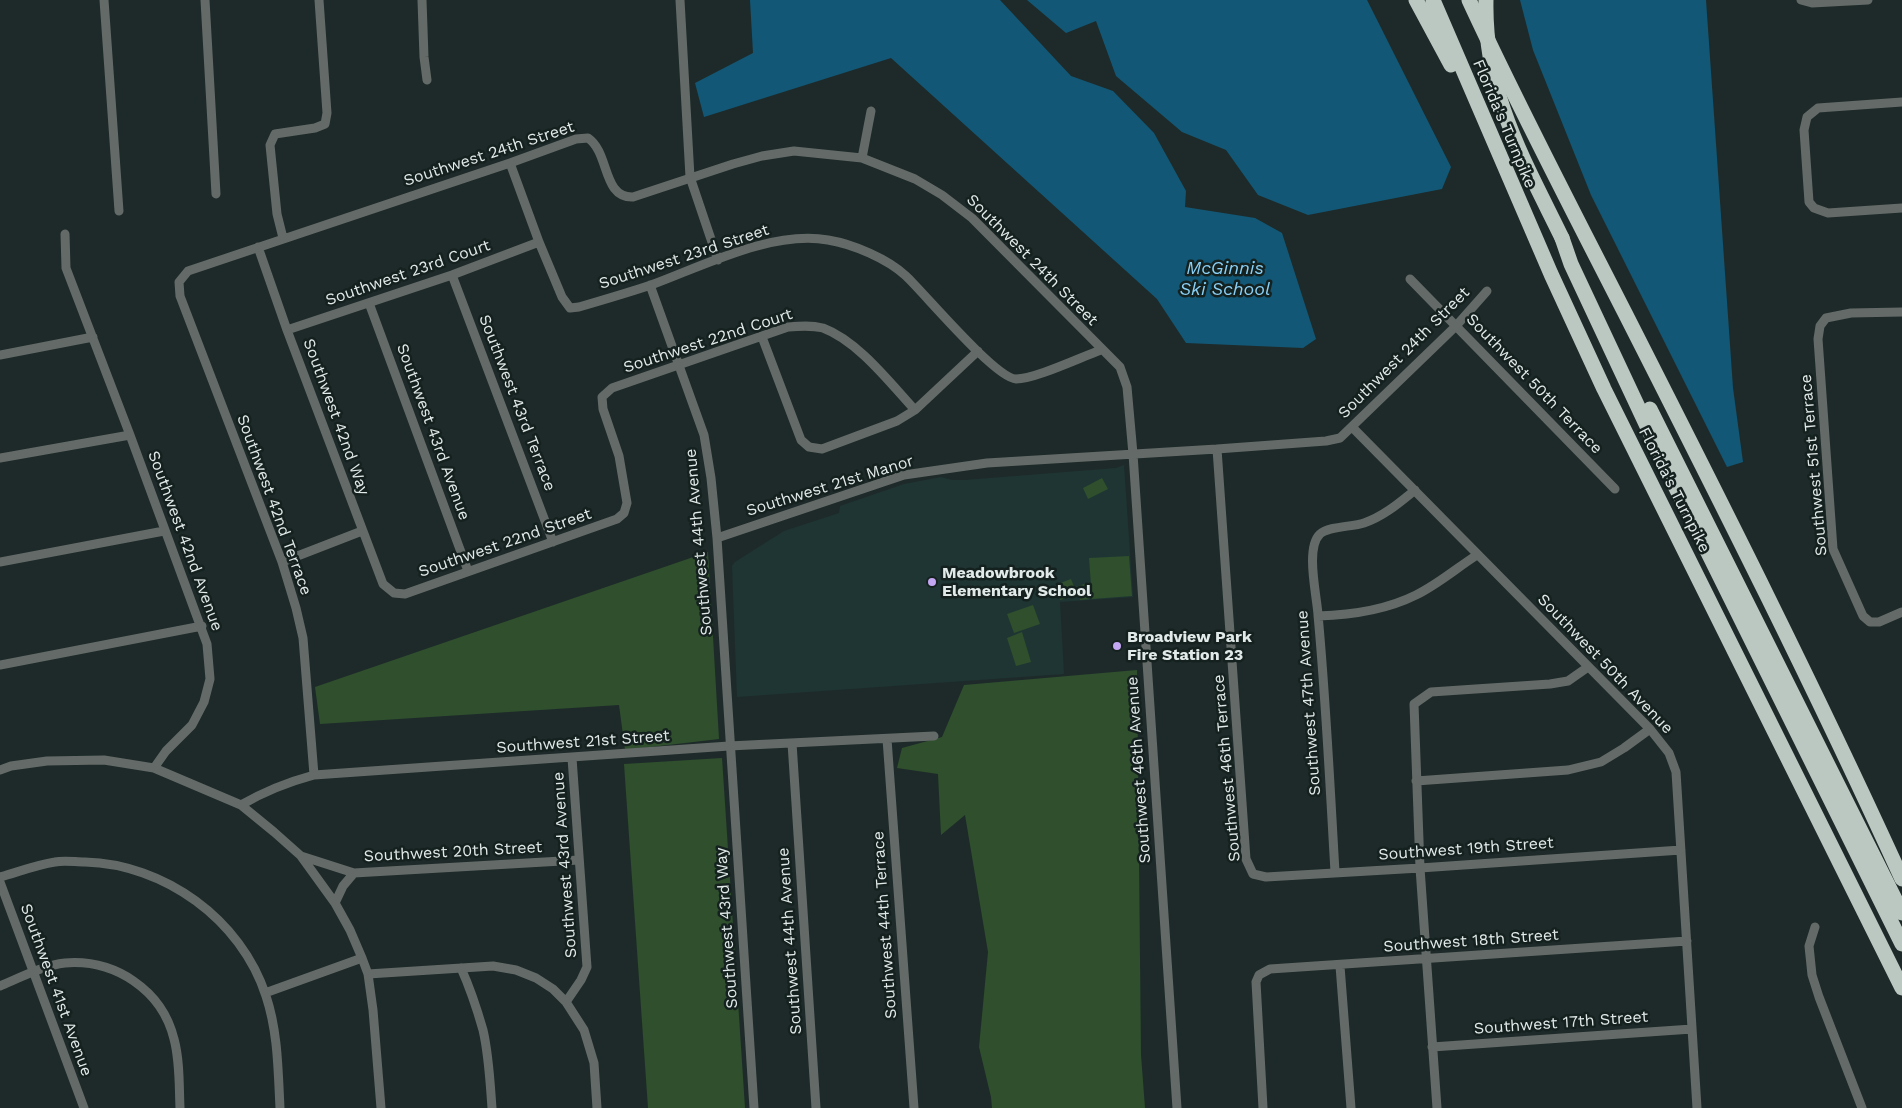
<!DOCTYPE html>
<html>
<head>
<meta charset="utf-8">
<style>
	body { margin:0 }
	canvas { display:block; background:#1d2a29 }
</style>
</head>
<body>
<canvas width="1902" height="1108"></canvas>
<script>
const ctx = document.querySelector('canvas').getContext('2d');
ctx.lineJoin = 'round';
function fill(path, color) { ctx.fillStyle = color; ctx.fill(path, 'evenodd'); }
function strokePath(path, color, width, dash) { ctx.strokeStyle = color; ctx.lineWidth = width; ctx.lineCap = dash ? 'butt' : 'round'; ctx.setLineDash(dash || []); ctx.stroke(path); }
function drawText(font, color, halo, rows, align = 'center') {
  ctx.font = font + ' "Work Sans",sans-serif'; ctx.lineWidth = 5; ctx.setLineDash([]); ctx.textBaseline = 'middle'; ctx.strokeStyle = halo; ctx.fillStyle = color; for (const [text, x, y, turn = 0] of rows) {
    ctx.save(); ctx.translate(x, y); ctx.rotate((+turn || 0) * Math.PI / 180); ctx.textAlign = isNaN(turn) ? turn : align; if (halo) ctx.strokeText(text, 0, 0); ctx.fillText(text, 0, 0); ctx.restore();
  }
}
fill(new Path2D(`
	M1124 465 1133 597 1060 602 1064 674 737 697 732 566 735 562 784 531 839 513 840 506 904 484 941 477 952 480H965L1116 468Z`), '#1f3533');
fill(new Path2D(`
	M1102 478 1108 489 1088 499 1083 488Z
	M708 552 719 739 625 750 619 705 320 724 315 687Z
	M1129 556 1132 596 1092 599 1089 558Z
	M1071 579 1077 594 1060 600 1055 585Z
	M1089 582 1090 599 1080 600 1076 587Z
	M1033 605 1040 624 1014 633 1007 614Z
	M1022 632 1031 662 1016 666 1007 638Z
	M1137 670 1141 1055 1145 1108H992L991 1097 979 1047 988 952 965 815 941 835 938 774 897 768 902 748 942 737 964 685Z
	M722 758 745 1108H648L624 764Z`), '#2f4f2d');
fill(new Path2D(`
	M750 0H1000L1071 76 1113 91 1154 133 1186 191 1185 207 1255 218 1282 233 1316 339 1303 348 1186 343 1157 299 891 58 704 117 695 83 753 53Z
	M1027 0H1367L1451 167 1442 189 1308 215 1258 195 1226 150 1182 132 1116 76 1096 21 1066 33Z
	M1520 0H1706L1733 388 1743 462 1727 467 1591 195 1533 50Z`), '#125775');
strokePath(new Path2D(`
	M104 0 119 211
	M205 0 216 194
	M422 0 424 57 427 80
	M680 0 690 177 718 260
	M1801 0 1812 3 1868 0
	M1902 102 1818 108 1807 117 1804 130 1809 202 1814 208 1828 213 1902 208
	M862 158 871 111
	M510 163 539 242 562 297 570 308 579 307C603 300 627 293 651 285 703 266 772 230 828 240 853 244 888 259 906 276 925 294 995 378 1016 379 1035 379 1081 357 1101 350
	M65 234 66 268 130 435 207 644 210 679 204 702 192 725 166 751 154 768
	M283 238 277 214 270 145 275 134 315 128 325 124 327 113 319 0
	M258 247 287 330 383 584 394 593 405 594 617 519 624 513 627 503 619 456 603 409 602 397 612 388 788 327C800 326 811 325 823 328 858 341 890 383 915 410
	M452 275 553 542
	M1410 279 1615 489
	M650 285 704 435 711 478 717 538 754 1108
	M369 303 468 571
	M1902 312 1851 313 1826 318 1820 326 1818 339 1833 549 1863 616 1870 622H1879L1902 612
	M287 330 452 275 539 242
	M762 337 801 440 809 447 822 449 897 421 915 410 978 351
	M0 355 93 337
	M1352 427 1650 729 1669 753 1676 772 1697 1108
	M1217 449 1246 859 1253 874 1266 877 1420 868 1681 850
	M0 458 130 435
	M717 538 904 475 987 463 1217 449 1326 441 1340 438 1456 326 1487 291
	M0 562 164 531
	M282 562 362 531
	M1318 616C1352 615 1386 610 1416 595 1437 585 1458 567 1477 555
	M0 665 202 626
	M887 739 914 1108
	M792 743 816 1108
	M572 758 587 967 581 980 566 1002 584 1030 594 1063 597 1108
	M0 770 11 766 47 761 104 760 154 768 241 805 274 832 301 856 335 903 350 930 362 958 368 974 373 1010 381 1108
	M314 775 303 638 296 608 282 562 180 296 179 282 188 271 510 163 576 139 588 138C610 153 602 198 633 197L733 164 762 156 794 151 862 158 915 179 942 195 972 218 1120 367 1127 387 1133 454 1177 1108
	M1416 781 1568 770 1601 762 1624 748 1650 729
	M241 805C265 791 288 782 314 775L729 746 934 736
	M301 856 354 873 579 860
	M1335 872C1330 787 1326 701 1318 615 1317 596 1305 548 1320 534 1329 526 1352 527 1364 523 1384 516 1399 503 1415 490
	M0 877C18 872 36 865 55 862 64 860 75 862 85 862 164 864 241 919 266 996 278 1032 278 1070 280 1108
	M0 882 84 1108
	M335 903 343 886 354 873
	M1815 927 1809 946 1812 975 1819 997 1862 1108
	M1340 966 1351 1108
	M461 968C470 988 477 1009 483 1030 489 1056 490 1082 492 1108
	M368 974 493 966 516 970 536 978 553 989 566 1002
	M0 986C19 978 45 965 65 963 115 959 162 990 174 1039 180 1061 179 1086 180 1108
	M265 993 362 958
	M1432 1047 1692 1029
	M1263 1108 1256 982 1259 975 1270 969 1687 941
	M1437 1108 1420 868 1414 704 1431 692 1550 684 1568 681 1588 667`), '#646a67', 9);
strokePath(new Path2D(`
	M1416 0 1451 65
	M1433 0 1551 274 1604 389 1902 988
	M1469 0C1518 106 1572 209 1625 313 1720 500 1815 688 1902 879
	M1562 238 1571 264 1676 488 1902 944
	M1650 409 1902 913`), '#bac8c1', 15);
strokePath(new Path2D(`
	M1486 0C1484 93 1523 158 1562 238`), '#bac8c1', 15);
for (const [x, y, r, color] of [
	[932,582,5,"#c3a7f2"],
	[1117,646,5,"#c3a7f2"]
]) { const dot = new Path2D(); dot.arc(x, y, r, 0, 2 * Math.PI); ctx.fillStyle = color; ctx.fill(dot); strokePath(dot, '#14211f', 2); }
drawText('16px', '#e2eae9', '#14211f', [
	["Florida's Turnpike",1504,124,67],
	["Southwest 24th Street",489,154,-18],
	["Southwest 23rd Street",684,257,-18],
	["Southwest 24th Street",1032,260,45],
	["Southwest 23rd Court",408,273,-19],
	["Southwest 22nd Court",708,341,-18],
	["Southwest 24th Street",1404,353,-45],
	["Southwest 50th Terrace",1534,384,46],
	["Southwest 43rd Terrace",517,403,69],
	["Southwest 42nd Way",336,417,70],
	["Southwest 43rd Avenue",433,432,70],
	["Southwest 51st Terrace",1814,465,-95],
	["Southwest 21st Manor",830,486,-17],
	["Florida's Turnpike",1674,490,63],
	["Southwest 42nd Terrace",274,505,70],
	["Southwest 42nd Avenue",185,541,70],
	["Southwest 44th Avenue",699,542,-95],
	["Southwest 22nd Street",505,543,-19],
	["Southwest 50th Avenue",1605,664,46],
	["Southwest 47th Avenue",1309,703,-94],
	["Southwest 21st Street",583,742,-4],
	["Southwest 46th Terrace",1227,768,-95],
	["Southwest 46th Avenue",1139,770,-94],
	["Southwest 19th Street",1466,849,-4],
	["Southwest 20th Street",453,852,-3],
	["Southwest 43rd Avenue",565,865,-94],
	["Southwest 44th Terrace",885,925,-94],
	["Southwest 43rd Way",727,928,-94],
	["Southwest 44th Avenue",790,941,-94],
	["Southwest 18th Street",1471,941,-4],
	["Southwest 41st Avenue",56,990,70],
	["Southwest 17th Street",1561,1023,-4]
]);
drawText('bold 16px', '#e2eae9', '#14211f', [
	["Meadowbrook",942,573],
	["Elementary School",942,591],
	["Broadview Park",1127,637],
	["Fire Station 23",1127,655]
], 'left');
drawText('italic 18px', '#8ad1f7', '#14211f', [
	["McGinnis",1225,269],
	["Ski School",1225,290]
]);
</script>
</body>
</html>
